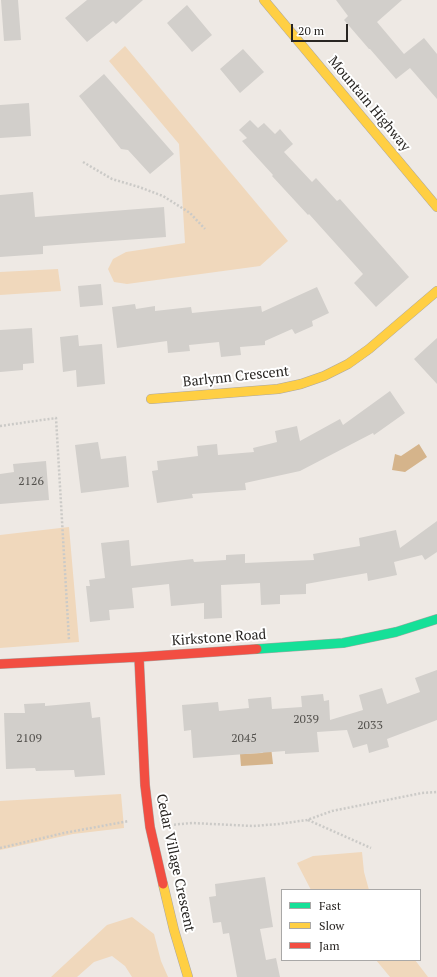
<!DOCTYPE html>
<html>
<head>
<meta charset="utf-8">
<style>
	body { margin:0 }
	#map { position:relative; width:437px; height:977px; overflow:hidden; background:#eee9e4; font-family:"PT Serif",serif }
	canvas { display:block }
	.legend { position:absolute; left:281px; top:889px; width:140px; height:72px; box-sizing:border-box; background:#fff; border:1px solid #a9a8a7; margin:0; padding:5px 7px; list-style:none; font-size:12px; color:#282522 }
	.legend li { display:flex; align-items:center; gap:8px; height:20px }
	.legend b { width:20px; border:1px solid #a9a8a7 }
	.scale { position:absolute; left:291px; top:24px; width:57px; height:18px; box-sizing:border-box; border:2px solid #282522; border-top:0; padding-left:5px; font-size:12px; line-height:14px; white-space:nowrap; color:#282522; -webkit-text-stroke:3px #fff; paint-order:stroke }
</style>
</head>
<body>
<div id="map">
<canvas width="437" height="977"></canvas>
<ul class="legend">
<li><b style="height:5px;background:#16e098"></b>Fast</li>
<li><b style="height:5px;background:#ffcf43"></b>Slow</li>
<li><b style="height:5px;background:#f24e42"></b>Jam</li>
</ul>
<div class="scale">20 m</div>
</div>
<script>
const ctx = document.querySelector('canvas').getContext('2d');
ctx.lineJoin = 'round';
function fill(path, color) { ctx.fillStyle = color; ctx.fill(path, 'evenodd'); }
function strokePath(path, color, width, dash) { ctx.strokeStyle = color; ctx.lineWidth = width; ctx.lineCap = dash ? 'butt' : 'round'; ctx.setLineDash(dash || []); ctx.stroke(path); }
function drawText(font, color, halo, rows, align = 'center') {
  ctx.font = font + ' "PT Serif",serif'; ctx.lineWidth = 4; ctx.setLineDash([]); ctx.textBaseline = 'middle'; ctx.strokeStyle = halo; ctx.fillStyle = color; for (const [text, x, y, turn = 0] of rows) {
    ctx.save(); ctx.translate(x, y); ctx.rotate((+turn || 0) * Math.PI / 180); ctx.textAlign = isNaN(turn) ? turn : align; if (halo) ctx.strokeText(text, 0, 0); ctx.fillText(text, 0, 0); ctx.restore();
  }
}
fill(new Path2D(`
	M125 46 288 241 260 266 127 284 114 282 108 269 113 259 126 252 185 243 179 144 109 61Z
	M58 269 61 291 0 295V272Z
	M69 527 79 642 0 648V535Z
	M121 794 124 828 73 834 0 850V801Z
	M362 852 364 872 369 890H311L297 863 313 856Z
	M132 917 154 934 161 961 168 977H132L125 966 112 956 94 962 77 977H51L107 925Z
	M376 960H415L428 977H390Z`), '#f0d8bc');
fill(new Path2D(`
	M419 444 427 457 405 472 392 470 395 454 401 456Z
	M271 747 273 764 241 766 240 754 262 753Z`), '#d5b48b');
fill(new Path2D(`
	M1 0H18L21 40 4 41Z
	M87 0H143L116 24 113 21 87 42 65 18Z
	M336 0H402L377 22 404 54 424 38 437 54V99L410 68 396 79 370 49H369L344 20 348 16Z
	M187 5 212 35 192 52 167 23Z
	M243 49 264 72 240 93 220 69Z
	M104 74 174 154 150 174 128 150 121 149 79 96Z
	M29 103 31 136 0 138V105Z
	M250 120 258 128 264 123 275 134 280 129 293 144 284 152 312 182 316 178 337 201 340 199 409 277 376 307 354 283 363 274 309 214 308 215 272 176 273 175 242 141 247 138 239 130Z
	M33 192 35 217 164 207 166 237 43 246V254L0 257V195Z
	M101 284 103 305 80 307 78 286Z
	M317 287 329 313 312 321 313 326 295 334 292 329 265 341V345L240 347 241 355 221 357 219 342 189 345 190 351 168 353 167 341 117 348 112 307 135 304 136 309 155 306V311L191 307 192 313 261 306 262 312Z
	M32 328 34 363 23 364V370L0 372V330Z
	M78 335 79 346 102 344 105 384 77 387 76 370 63 372 60 337Z
	M437 338V384L414 359Z
	M390 391 405 413 374 435 373 433 300 471 245 483 246 490 192 494 193 498 157 503 152 471 158 470 157 461 198 456 197 446 217 444 218 455 254 452 253 448 277 442 275 431 297 426 300 441 340 419 343 425Z
	M98 442 101 459 126 456 129 487 81 493 75 445Z
	M46 461 49 500 0 504V474L14 472 13 464Z
	M437 521V552L425 560 422 555 394 562 397 575 368 581 367 573 306 584V594L280 595V604L261 605 260 583 221 585 222 618 204 619V603L171 606 169 584 132 588 134 608 109 610 110 620 90 622 86 586H90L89 580 105 578 101 543 129 540 131 566 193 559 194 562 226 560V555L245 554V563L314 560 313 554 360 546 359 538 396 530 400 548Z
	M437 670V720L387 739 389 747 369 753 367 744 353 748 347 730 317 732 319 752 285 754V751L193 758 191 730 184 731 182 705 218 702 219 711 249 708 248 699 271 697 272 709 302 707 301 696 323 694 324 701 329 700 330 720 363 710 359 695 382 688 387 704 420 692 415 678Z
	M90 702 92 718 100 717 105 775 75 777 74 770 36 771 35 768 6 769 4 713H25L24 704 45 703V706Z
	M265 877 273 927 260 929 266 960 276 958 280 977H237L229 933 223 934 221 922 213 923 209 897 216 896 215 884Z`), '#d2cfcb');
const fast = new Path2D(`
	M257 649 343 643 396 632 437 619`);
const slow = new Path2D(`
	M264 0 437 207
	M151 399 278 389 301 384 324 376 348 364 369 349 437 291
	M163 884 174 930 188 977`);
const jam = new Path2D(`
	M139 657 145 785 150 827 163 884
	M0 664 139 657 257 649`);
strokePath(fast, '#aaa6a3', 10);
strokePath(slow, '#aaa6a3', 10);
strokePath(jam, '#aaa6a3', 10);
strokePath(new Path2D(`
	M83 162 112 179 139 187 163 196 190 213 205 229
	M0 426 56 418 69 640
	M308 820 371 848
	M170 825 192 823 253 826 279 824 307 820 332 811 422 793 437 792
	M0 848 64 833 129 821`), '#cbcac7', 2.5, [2, 2]);
strokePath(fast, '#16e098', 9);
strokePath(slow, '#ffcf43', 9);
strokePath(jam, '#f24e42', 9);
drawText('12px', '#52504c', null, [
	["2126",31,482],
	["2039",306,720],
	["2033",370,726],
	["2109",29,739],
	["2045",244,739]
]);
drawText('14px', '#282522', '#fff', [
	["Mountain Highway",369,104,50],
	["Barlynn Crescent",236,377,-6],
	["Kirkstone Road",219,638,-4],
	["Cedar Village Crescent",175,863,78]
]);
</script>
</body>
</html>
